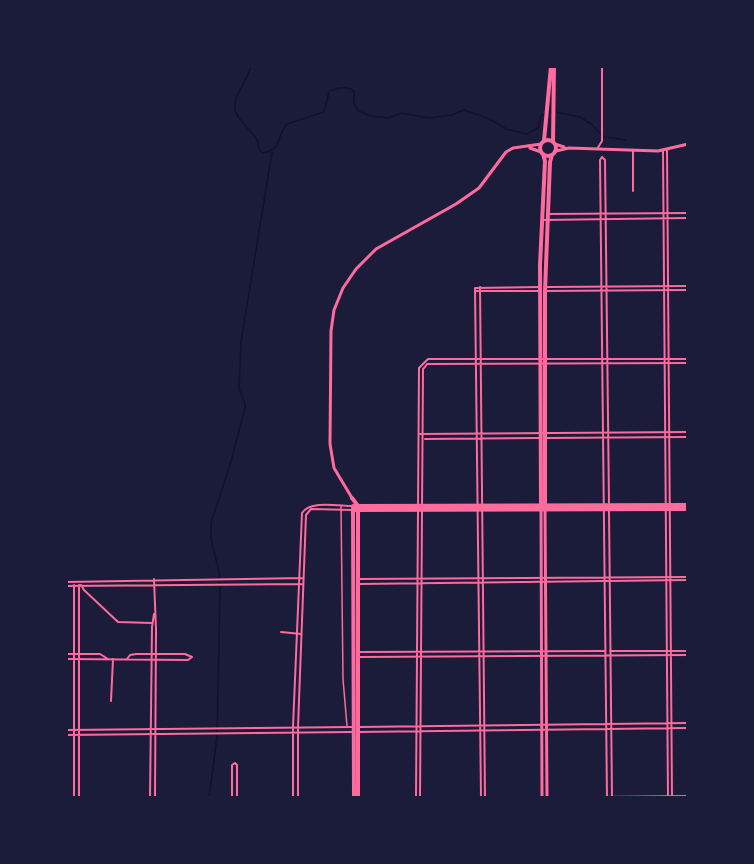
<!DOCTYPE html>
<html>
<head>
<meta charset="utf-8">
<style>
	body { margin:0 }
	#map { position:relative; width:754px; height:864px; overflow:hidden; background:#1b1b3a; font-family:Bitter,serif }
	canvas { display:block }
	.frame { position:absolute; inset:0; border:68px solid #1b1b3a; pointer-events:none }
</style>
</head>
<body>
<div id="map">
<canvas width="754" height="864"></canvas>
<div class="frame"></div>
</div>
<script>
const ctx = document.querySelector('canvas').getContext('2d');
ctx.lineJoin = 'round';
function strokePath(path, color, width, dash) { ctx.strokeStyle = color; ctx.lineWidth = width; ctx.lineCap = dash ? 'butt' : 'round'; ctx.setLineDash(dash || []); ctx.stroke(path); }
strokePath(new Path2D(`
	M251 66C248 80 232 96 235 111 237 118 251 131 256 138 259 142 258 147 260 151L263 153C284 149 275 137 287 124L324 112 329 92C336 87 348 86 354 91V103L358 111 370 116 388 118 402 113 429 118 452 115 464 110 490 119 506 129 527 134 538 128 541 116 551 112
	M555 112 580 117 591 124 604 137 626 140
	M209 798 217 737 220 593 219 572 211 539V523L230 465 245 408V403L239 389 241 342 272 152`), '#12122b', 1.5);
strokePath(new Path2D(`
	M341 506 343 679 347 726`), '#ff6b9d', 1.5);
strokePath(new Path2D(`
	M597 149 602 141V66
	M667 150 672 798
	M633 151V191
	M663 151 668 798
	M602 157 605 160 609 504
	M602 157 600 160 607 798
	M547 214 688 213
	M542 220 688 218
	M480 287 485 798
	M547 287 688 286
	M475 291H539
	M544 291 688 290
	M425 367 427 364 688 363
	M419 434 688 432
	M545 438 688 437
	M425 439 539 438
	M609 510 612 798
	M154 579 156 630 155 798
	M358 579 688 577
	M66 582 303 578
	M359 584 688 580
	M81 585 84 590 118 622 152 623
	M66 586 303 584
	M281 632 301 634
	M610 651H688
	M358 652 604 651
	M66 654H100L108 659
	M357 657 688 655
	M66 659 188 660 192 657
	M127 659 130 655 136 654H185L192 657
	M111 701 113 659
	M358 727 688 723
	M66 730 352 727
	M358 732 688 728
	M66 735 352 732
	M235 763 237 765V798
	M74 798V585
	M79 798V585
	M150 798 152 627 154 614
	M232 798V765L235 763
	M293 798V727L302 513C310 500 339 506 353 506
	M298 798V727L306 515 311 509 353 510
	M416 798 419 368 428 359H688
	M420 798 423 369 425 367
	M481 798 475 288 541 287
	M512 798 688 796`), '#ff6b9d', 2);
strokePath(new Path2D(`
	M555 144 564 147
	M530 148 541 152
	M556 151 569 148 658 151 688 144
	M352 498 334 468 330 444 331 331 334 310 343 288 356 269 376 249 456 204 479 188 506 152 513 148 541 144
	M541 510 542 798
	M545 510 547 798`), '#ff6b9d', 3);
strokePath(new Path2D(`
	M540 148a8 8 0 1 1 16 0a8 8 0 1 1-16 0Z
	M544 141 551 66
	M553 142 554 66
	M352 498 358 506V798
	M353 506 688 505
	M353 508 354 798
	M353 510 688 509
	M541 510 540 265 545 161 543 154
	M545 510V291L550 162 552 155`), '#ff6b9d', 4);
</script>
</body>
</html>
